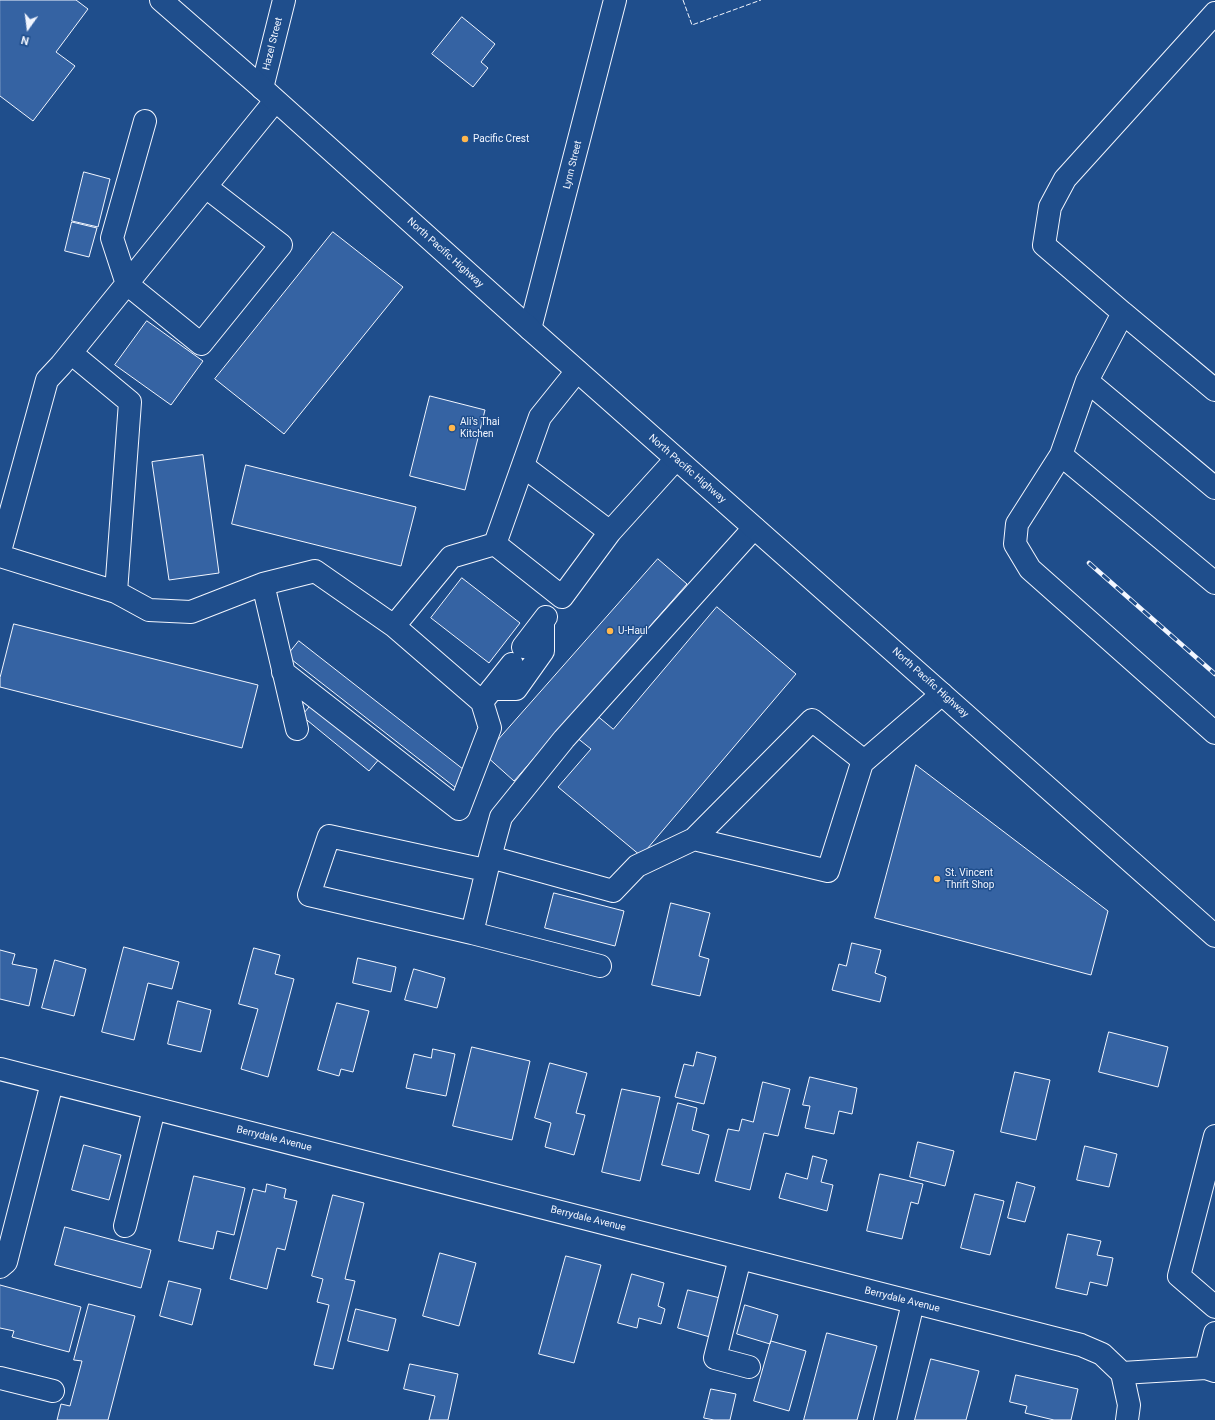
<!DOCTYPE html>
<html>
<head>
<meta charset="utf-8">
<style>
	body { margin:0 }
	#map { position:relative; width:1215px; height:1420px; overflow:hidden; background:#1f4e8c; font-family:Roboto,sans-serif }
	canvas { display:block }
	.north { position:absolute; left:8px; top:8px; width:40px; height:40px; -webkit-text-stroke:3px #1f4e8c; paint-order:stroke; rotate:194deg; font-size:11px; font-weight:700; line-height:16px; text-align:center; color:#f2f6ff }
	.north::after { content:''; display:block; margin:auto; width:14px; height:18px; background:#f2f6ff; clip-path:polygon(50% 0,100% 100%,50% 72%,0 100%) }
</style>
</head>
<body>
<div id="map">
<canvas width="1215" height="1420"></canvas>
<div class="north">N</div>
</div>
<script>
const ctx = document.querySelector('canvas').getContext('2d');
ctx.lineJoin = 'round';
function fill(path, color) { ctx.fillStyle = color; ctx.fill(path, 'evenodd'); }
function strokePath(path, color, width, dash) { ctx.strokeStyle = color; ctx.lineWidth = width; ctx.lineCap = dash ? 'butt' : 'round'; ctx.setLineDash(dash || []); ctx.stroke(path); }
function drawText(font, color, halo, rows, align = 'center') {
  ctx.font = font + ' Roboto,sans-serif'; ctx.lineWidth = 3; ctx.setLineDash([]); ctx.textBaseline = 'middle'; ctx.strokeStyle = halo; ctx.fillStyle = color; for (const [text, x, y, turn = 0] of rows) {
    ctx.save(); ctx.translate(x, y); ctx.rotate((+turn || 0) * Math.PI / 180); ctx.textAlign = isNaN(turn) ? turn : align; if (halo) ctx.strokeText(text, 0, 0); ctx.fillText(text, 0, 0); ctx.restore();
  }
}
const building = new Path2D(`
	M0 0H76L88 9 56 52 75 66 33 121 0 96Z
	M462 17 495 44 481 62 488 68 473 87 432 54Z
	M84 172 110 179 98 227 72 221Z
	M72 222 97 228 89 257 65 251Z
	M333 232 403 287 284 434 215 379Z
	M147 321 203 361 171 405 115 365Z
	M430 396 485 410 465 490 410 476Z
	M203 455 219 573 169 580 152 462Z
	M246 465 416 507 401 566 232 524Z
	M658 559 687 584 514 781 485 755Z
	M462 578 520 623 489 663 431 618Z
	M717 607 796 674 641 856 558 787 591 749 576 737 595 714 613 729Z
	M14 624 258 685 242 748 0 687V678Z
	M299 641 468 773 456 788 287 656Z
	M312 704 380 758 369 771 302 716Z
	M916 765 1108 911 1091 975 875 918Z
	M554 893 624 911 615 946 545 928Z
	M671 903 710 913 699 956 709 959 700 996 652 985Z
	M852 943 881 950 875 973 886 977 880 1002 832 990 839 964 846 966Z
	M124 947 179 962 172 989 148 983 134 1040 102 1032Z
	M254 948 280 955 275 974 294 979 268 1077 241 1069 258 1009 239 1004Z
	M0 950 15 954 12 964 37 969 29 1006 0 999Z
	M358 958 396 967 391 992 353 983Z
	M55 960 86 969 74 1016 42 1008Z
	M414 969 445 978 437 1008 405 1000Z
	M178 1001 211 1010 201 1052 168 1044Z
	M337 1003 369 1011 353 1072 341 1069 339 1076 318 1070Z
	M1109 1032 1168 1047 1158 1087 1099 1072Z
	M472 1047 530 1061 512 1140 453 1126Z
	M433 1049 455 1054 446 1096 406 1088 414 1054 431 1058Z
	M697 1052 716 1057 704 1104 675 1097 684 1064 693 1066Z
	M550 1063 587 1073 576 1113 585 1115 574 1155 545 1147 551 1123 535 1118Z
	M1015 1072 1050 1080 1036 1140 1001 1132Z
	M810 1077 857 1088 852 1114 839 1111 834 1134 805 1128 810 1106 803 1105Z
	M763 1082 790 1089 778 1136 764 1133 750 1190 715 1181 728 1129 739 1131 742 1119 753 1122Z
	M622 1089 660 1097 640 1181 602 1172Z
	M678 1103 697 1108 692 1130 709 1135 699 1174 662 1165Z
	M918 1142 954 1151 945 1186 910 1177Z
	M84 1145 121 1155 109 1200 72 1190Z
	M1085 1146 1117 1154 1109 1187 1077 1180Z
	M813 1156 827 1160 821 1182 833 1185 827 1211 779 1198 786 1173 807 1179Z
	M880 1174 923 1184 918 1204 911 1202 902 1239 867 1231Z
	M194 1176 245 1188 234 1235 217 1231 213 1249 179 1241Z
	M1017 1182 1035 1187 1025 1222 1008 1218Z
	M267 1184 286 1189 284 1198 297 1201 285 1250 277 1248 267 1289 230 1279 253 1189 265 1192Z
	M975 1194 1004 1201 990 1255 961 1248Z
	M333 1195 364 1203 345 1279 355 1281 333 1369 314 1365 329 1305 317 1302 323 1279 312 1276Z
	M65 1227 151 1250 141 1288 55 1265Z
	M1068 1234 1101 1241 1097 1255 1113 1258 1107 1286 1090 1282 1087 1295 1056 1288Z
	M440 1253 476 1263 459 1326 423 1316Z
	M566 1256 601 1265 574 1363 539 1354Z
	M632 1274 664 1283 658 1306 665 1309 661 1324 639 1318 637 1328 618 1323Z
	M169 1281 201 1289 192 1325 160 1316Z
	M0 1285 81 1307 69 1352 12 1337 14 1331 0 1328Z
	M688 1290 720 1298 710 1337 678 1328Z
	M89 1304 135 1316 108 1420H57L61 1404 70 1406 82 1361 74 1360Z
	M745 1305 778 1315 770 1344 737 1334Z
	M356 1309 396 1319 388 1351 348 1341Z
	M827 1333 877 1346 857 1420H804Z
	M771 1341 806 1351 789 1411 754 1401Z
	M931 1359 979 1371 966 1420H915Z
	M410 1364 458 1374 448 1420H429L435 1396 404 1389Z
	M1016 1375 1078 1389 1071 1420H1054L1025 1413 1027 1406 1010 1402Z
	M711 1389 736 1394 730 1420H714L704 1418Z`);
fill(building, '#3563a3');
strokePath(building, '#f2f6ff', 1);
const minor = new Path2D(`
	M262 88 284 0
	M145 121 112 238 127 284 201 344 281 245 206 187
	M1123 313 1044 245 1050 207 1065 179 1215 13
	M530 329 615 0
	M577 371 540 417 495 544 562 597 610 532 676 459
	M1087 381 1215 488
	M1061 455 1087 381 1123 313 1215 390
	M523 466 610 532
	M754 528 564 739 501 817 490 857 613 891 637 866 694 839 812 720 864 761
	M0 551 47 380 61 365 275 101
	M0 556 116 592 130 402 71 353
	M1215 583 1061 455 1017 524 1015 544 1030 569 1215 733
	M116 592 149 610 191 612 263 584
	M523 647 546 617
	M283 672 459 809 490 728 482 702 394 626 451 557 495 544
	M492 689H516L543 651V621
	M485 698 512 664
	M297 729 263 584 315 571 394 626
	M694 839 828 871 862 763 942 694
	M490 857 472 933 600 966
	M472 933 309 895 329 836 485 870
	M0 1069 1081 1345 1102 1354 1122 1373 1129 1405 1127 1420
	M1215 1136 1179 1276 1215 1307
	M125 1226 154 1109
	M740 1258 715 1358 749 1367
	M0 1267 6 1262 52 1083
	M1215 1333 1206 1368 1215 1371
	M1122 1373 1206 1368
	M0 1378 53 1391
	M885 1420 913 1303`);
const major = new Path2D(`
	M161 0 262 88 530 329 1215 936`);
strokePath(minor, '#f2f6ff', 24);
strokePath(major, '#f2f6ff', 24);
strokePath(minor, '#1f4e8c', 22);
strokePath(major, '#1f4e8c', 22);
const rail = new Path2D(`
	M1089 563 1215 674`);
strokePath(rail, '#f2f6ff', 4.5);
strokePath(rail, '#1f4e8c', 3, [9]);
strokePath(new Path2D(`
	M683 0 692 25 761 0`), '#f2f6ff', 1, [5, 2]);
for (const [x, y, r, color] of [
	[465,139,4,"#ffb74d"],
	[452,428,4,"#ffb74d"],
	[610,631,4,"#ffb74d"],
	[937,879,4,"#ffb74d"]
]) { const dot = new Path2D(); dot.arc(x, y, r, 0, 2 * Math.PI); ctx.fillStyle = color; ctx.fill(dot); strokePath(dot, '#1f4e8c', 1.5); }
drawText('10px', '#f2f6ff', '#1f4e8c', [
	["Hazel Street",273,44,-76],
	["Lynn Street",573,165,-76],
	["North Pacific Highway",445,253,42],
	["North Pacific Highway",687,469,41],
	["North Pacific Highway",930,683,42],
	["Berrydale Avenue",274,1139,14],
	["Berrydale Avenue",588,1219,14],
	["Berrydale Avenue",902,1300,14]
]);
drawText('10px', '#f2f6ff', '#1f4e8c', [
	["Pacific Crest",473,139],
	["Ali's Thai",460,422],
	["Kitchen",460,434],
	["U-Haul",618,631],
	["St. Vincent",945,873],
	["Thrift Shop",945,885]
], 'left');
</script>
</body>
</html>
